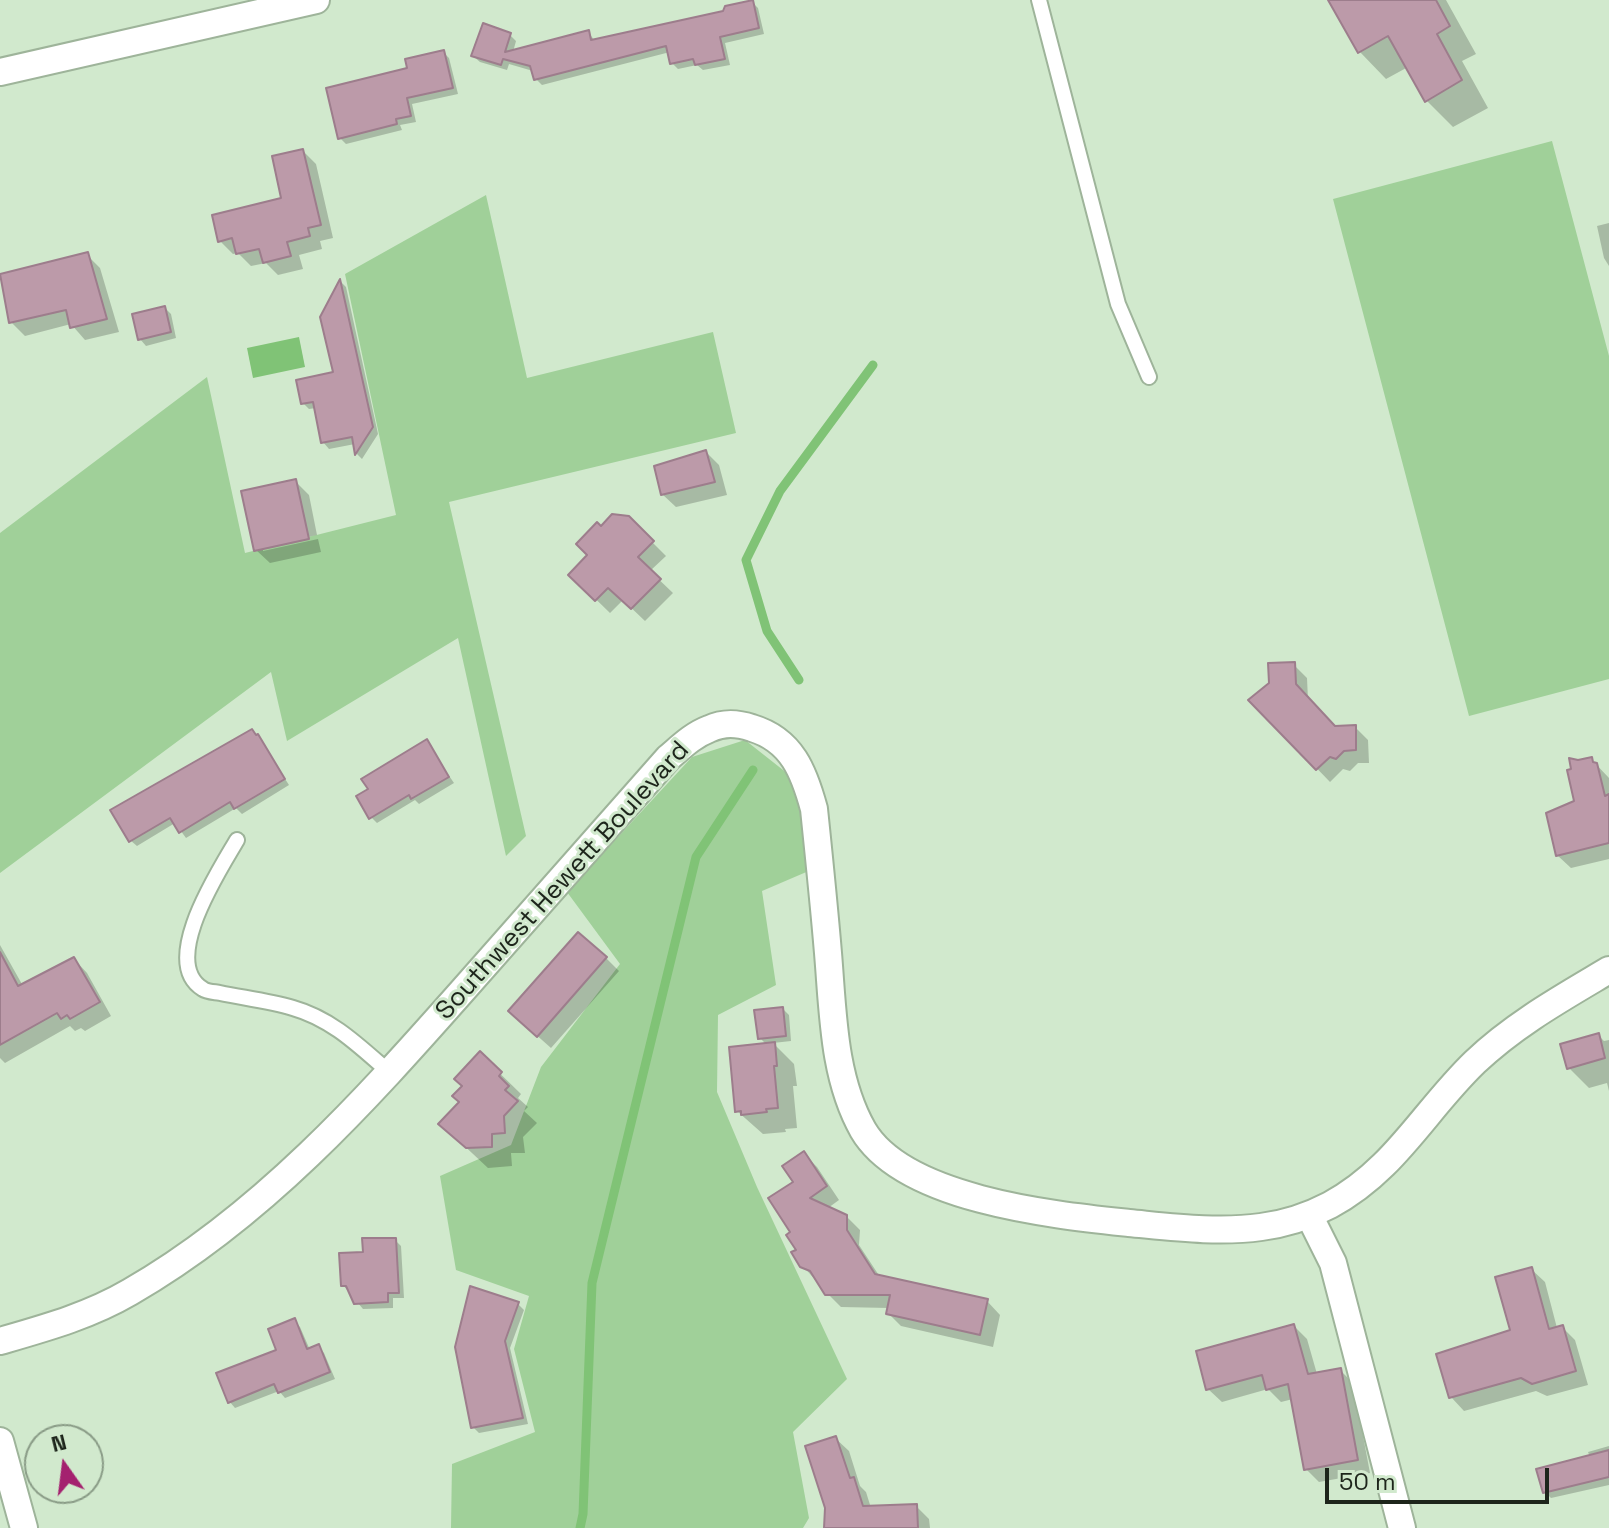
<!DOCTYPE html>
<html>
<head>
<meta charset="utf-8">
<style>
	body { margin:0 }
	#map { position:relative; width:1609px; height:1528px; overflow:hidden; background:#d1e9cd; font-family:"Space Grotesk",sans-serif }
	canvas { display:block }
	.north { position:absolute; left:24px; top:1424px; width:80px; height:80px; box-sizing:border-box; background:#d1e9cd; border:2px solid #899b86; border-radius:50%; rotate:346deg; font-size:22px; font-weight:700; line-height:32px; text-align:center; color:#1d251b }
	.north::after { content:''; display:block; margin:auto; width:28px; height:36px; background:#a4216f; clip-path:polygon(50% 0,100% 100%,50% 72%,0 100%) }
	.scale { position:absolute; left:1325px; top:1468px; width:224px; height:36px; box-sizing:border-box; border:4px solid #1d251b; border-top:0; padding-left:10px; font-size:24px; line-height:28px; white-space:nowrap; color:#1d251b; -webkit-text-stroke:6px #d1e9cd; paint-order:stroke }
</style>
</head>
<body>
<div id="map">
<canvas width="1609" height="1528"></canvas>
<div class="north">N</div>
<div class="scale">50 m</div>
</div>
<script>
const ctx = document.querySelector('canvas').getContext('2d');
ctx.lineJoin = 'round';
function fill(path, color) { ctx.fillStyle = color; ctx.fill(path, 'evenodd'); }
function strokePath(path, color, width, dash) { ctx.strokeStyle = color; ctx.lineWidth = width; ctx.lineCap = dash ? 'butt' : 'round'; ctx.setLineDash(dash || []); ctx.stroke(path); }
function drawText(font, color, halo, rows, align = 'center') {
  ctx.font = font + ' "Space Grotesk",sans-serif'; ctx.lineWidth = 6; ctx.setLineDash([]); ctx.textBaseline = 'middle'; ctx.strokeStyle = halo; ctx.fillStyle = color; for (const [text, x, y, turn = 0] of rows) {
    ctx.save(); ctx.translate(x, y); ctx.rotate((+turn || 0) * Math.PI / 180); ctx.textAlign = isNaN(turn) ? turn : align; if (halo) ctx.strokeText(text, 0, 0); ctx.fillText(text, 0, 0); ctx.restore();
  }
}
fill(new Path2D(`
	M1552 141 1609 356V679L1469 716 1333 199Z
	M486 195 527 378 713 332 736 433 449 502 526 836 506 856 458 638 287 741 271 672 0 873V533L207 377 245 553 396 515 345 274Z
	M745 740 797 781 811 870 762 891 776 985 718 1015 717 1092 757 1187 847 1379 793 1432 809 1518 803 1528H451L452 1464 535 1432 514 1349 529 1296 456 1270 440 1176 511 1145 541 1067 620 964 567 892 692 757Z`), '#a0d099');
fill(new Path2D(`
	M299 337 305 367 253 378 247 348Z`), '#80c376');
fill(new Path2D(`
	M1331 0H1446L1476 54 1462 61 1488 108 1453 127 1426 100 1408 67 1386 79 1360 52Z
	M752 2 758 8 764 34 725 43 730 65 703 70 697 65 678 69 672 63 670 52 542 85 536 79 533 71 509 64 507 70 480 62 473 56 510 35 516 41 513 52 588 32 595 41 725 13Z
	M443 52 449 58 458 94 412 104 416 122 400 125 402 130 346 144 340 138 409 70Z
	M303 151 316 164 333 238 320 241 322 249 299 255 303 269 278 275 266 263 251 266 238 253 233 254 220 241 284 199Z
	M1609 223V266L1604 258 1597 226Z
	M87 255 100 268 119 332 85 340 71 324 25 336 11 322 0 276Z
	M341 282 346 287 378 434 362 459 357 454 355 444 329 449 323 442 316 408 309 409 303 403 335 374 323 321Z
	M165 308 171 314 176 338 146 346 140 339Z
	M706 452 719 465 727 495 676 507 662 494Z
	M295 481 309 495 317 535 263 547V551L318 539 321 552 270 563 256 550Z
	M628 518 666 556 650 571 673 593 645 621 623 600 610 613 571 575 590 555 601 528Z
	M1294 665 1307 678 1308 700 1335 728 1355 727 1368 740 1369 763H1358L1350 771 1343 769 1330 782 1251 700Z
	M257 736 289 785 242 814 236 808 186 838 175 823 137 846 130 840Z
	M426 742 454 783 419 804 415 800 377 823 371 817V790Z
	M1591 759 1609 778V859L1571 868 1557 855Z
	M0 945 23 986 74 959 87 973 111 1016 85 1031 81 1028 75 1031 70 1026 5 1063 0 1058Z
	M606 958 619 971 551 1048 524 1024Z
	M783 1009 789 1015 791 1041 773 1043 794 1064 797 1086H793L797 1128 785 1129 786 1132 763 1134 737 1111 767 1045 760 1038Z
	M1598 1035 1604 1041 1609 1040V1091L1607 1083 1589 1088 1569 1068Z
	M480 1054 521 1094 518 1098 528 1107 524 1111 537 1123 523 1137 525 1153H511L512 1166 488 1168 441 1124 461 1103 464 1086Z
	M804 1154 817 1167 839 1200 828 1208 846 1216 860 1230 859 1245 880 1277 987 1301 1000 1315 993 1347 901 1326 888 1313 889 1308 841 1307 827 1293 802 1265 793 1233 796 1182Z
	M395 1240 401 1246 404 1298H393V1308L363 1309 343 1285 365 1254Z
	M1531 1269 1545 1282 1557 1328 1562 1327 1575 1340 1588 1385 1547 1396 1536 1391 1464 1411 1451 1397 1513 1331Z
	M518 1304 524 1310 510 1348 528 1424 479 1433 473 1427Z
	M294 1321 300 1327 310 1350 318 1347 324 1353 335 1379 285 1398 279 1391 235 1408 229 1401 279 1351Z
	M1294 1326 1307 1339 1317 1374 1340 1370 1353 1383 1370 1473 1319 1482 1306 1469 1293 1399 1281 1402 1268 1389 1222 1402 1208 1389Z
	M835 1438 849 1451 860 1486 866 1492 871 1508 916 1506 929 1519 930 1528H833Z
	M1609 1446V1485L1551 1498 1545 1492 1590 1457 1588 1452Z`), '#0003');
strokePath(new Path2D(`
	M799 680 767 631 746 560 780 491 873 365
	M580 1528 583 1514 592 1283 696 857 753 770`), '#80c376', 9);
const building = new Path2D(`
	M753 0 759 28 720 37 725 59 695 65 693 59 670 64 666 46 534 80 530 66 503 59 501 65 471 56 483 23 511 33 505 52 589 30 591 40 723 11 725 6Z
	M1328 0H1436L1450 26 1437 34 1462 80 1425 102 1388 36 1358 53Z
	M444 50 453 88 407 98 411 116 396 119 397 124 338 139 326 88 407 68 405 59Z
	M303 149 321 225 308 228 310 236 287 242 291 256 263 263 259 249 236 254 232 238 218 242 212 215 281 198 272 156Z
	M88 252 107 319 70 328 66 310 9 323 0 274Z
	M340 279 373 427 355 455 352 437 321 443 313 402 301 404 296 380 333 372 320 317Z
	M165 306 171 332 138 340 132 314Z
	M706 450 715 482 661 495 654 466Z
	M296 479 309 539 254 551 241 491Z
	M612 514 629 516 654 541 638 557 661 579 631 609 608 588 595 601 568 575 587 555 576 544 597 522 601 526Z
	M1295 662 1296 684 1335 726 1356 725V750L1344 751 1336 759 1330 757 1316 770 1248 700 1269 683 1268 663Z
	M252 729 256 735 258 734 285 779 234 809 230 802 179 833 170 818 129 842 110 810Z
	M427 739 449 777 411 799 409 795 369 819 356 796 368 789 361 779Z
	M1592 757 1593 762 1597 763 1605 796 1609 794V843L1556 856 1546 813 1574 801 1567 770 1571 769 1569 758 1578 760Z
	M578 932 607 957 537 1037 508 1011Z
	M0 952 18 986 74 957 100 1002 70 1019 67 1015 61 1019 57 1013 0 1045Z
	M783 1007 786 1036 758 1039 754 1010Z
	M1599 1033 1605 1058 1567 1069 1560 1044Z
	M775 1042 777 1066H774L778 1108 766 1109 767 1112 741 1115V1111L735 1112 729 1047Z
	M480 1051 502 1072 499 1076 509 1086 505 1090 518 1101 504 1116 505 1133 492 1134V1147L466 1148 438 1124 459 1102 452 1096 462 1086 454 1079Z
	M804 1151 827 1186 810 1198 847 1215V1230L875 1274 988 1299 980 1335 886 1314 890 1295H825L810 1271 800 1267 791 1252 796 1250 786 1235 790 1232 768 1198 793 1182 782 1166Z
	M362 1238H396L399 1293H388V1302L354 1304 346 1286H341L339 1253 363 1252Z
	M1532 1267 1549 1329 1563 1325 1576 1371 1532 1384 1521 1378 1449 1398 1436 1354 1510 1330 1495 1277Z
	M470 1286 519 1302 505 1341 523 1418 471 1428 455 1347Z
	M295 1318 307 1349 319 1344 330 1372 278 1393 274 1384 228 1403 216 1373 276 1350 268 1329Z
	M1294 1324 1308 1374 1341 1368 1358 1460 1304 1470 1288 1384 1266 1390 1262 1375 1206 1390 1196 1351Z
	M836 1436 850 1478 854 1477 863 1506 917 1504 918 1528H824L825 1508 805 1446Z
	M1609 1450V1477L1543 1493 1536 1469Z`);
fill(building, '#bc9aa9');
strokePath(building, '#9d7d8c', 2);
const lane = new Path2D(`
	M1039 0 1118 304 1149 377
	M237 840C219 871 159 962 203 989 207 992 215 992 220 993 244 998 269 1001 293 1008 332 1019 359 1046 389 1072`);
const street = new Path2D(`
	M0 72 316 0
	M1309 1215 1333 1263 1402 1528
	M0 1341C45 1328 89 1316 130 1292 262 1216 364 1102 464 989 532 912 600 835 668 758 681 747 693 735 709 729 724 722 737 723 752 728 792 740 804 772 814 809 819 857 824 905 828 953 833 1012 833 1077 863 1130 904 1200 1055 1215 1129 1223 1172 1227 1218 1233 1261 1227 1285 1224 1309 1216 1330 1205 1395 1170 1424 1111 1475 1062 1515 1024 1562 998 1609 970
	M0 1441 24 1528`);
strokePath(lane, '#9eb49a', 18);
strokePath(street, '#9eb49a', 30);
strokePath(lane, '#fff', 14);
strokePath(street, '#fff', 26);
drawText('26px', '#1d251b', '#d1e9cd', [
	["Southwest Hewett Boulevard",563,881,-48]
]);
</script>
</body>
</html>
